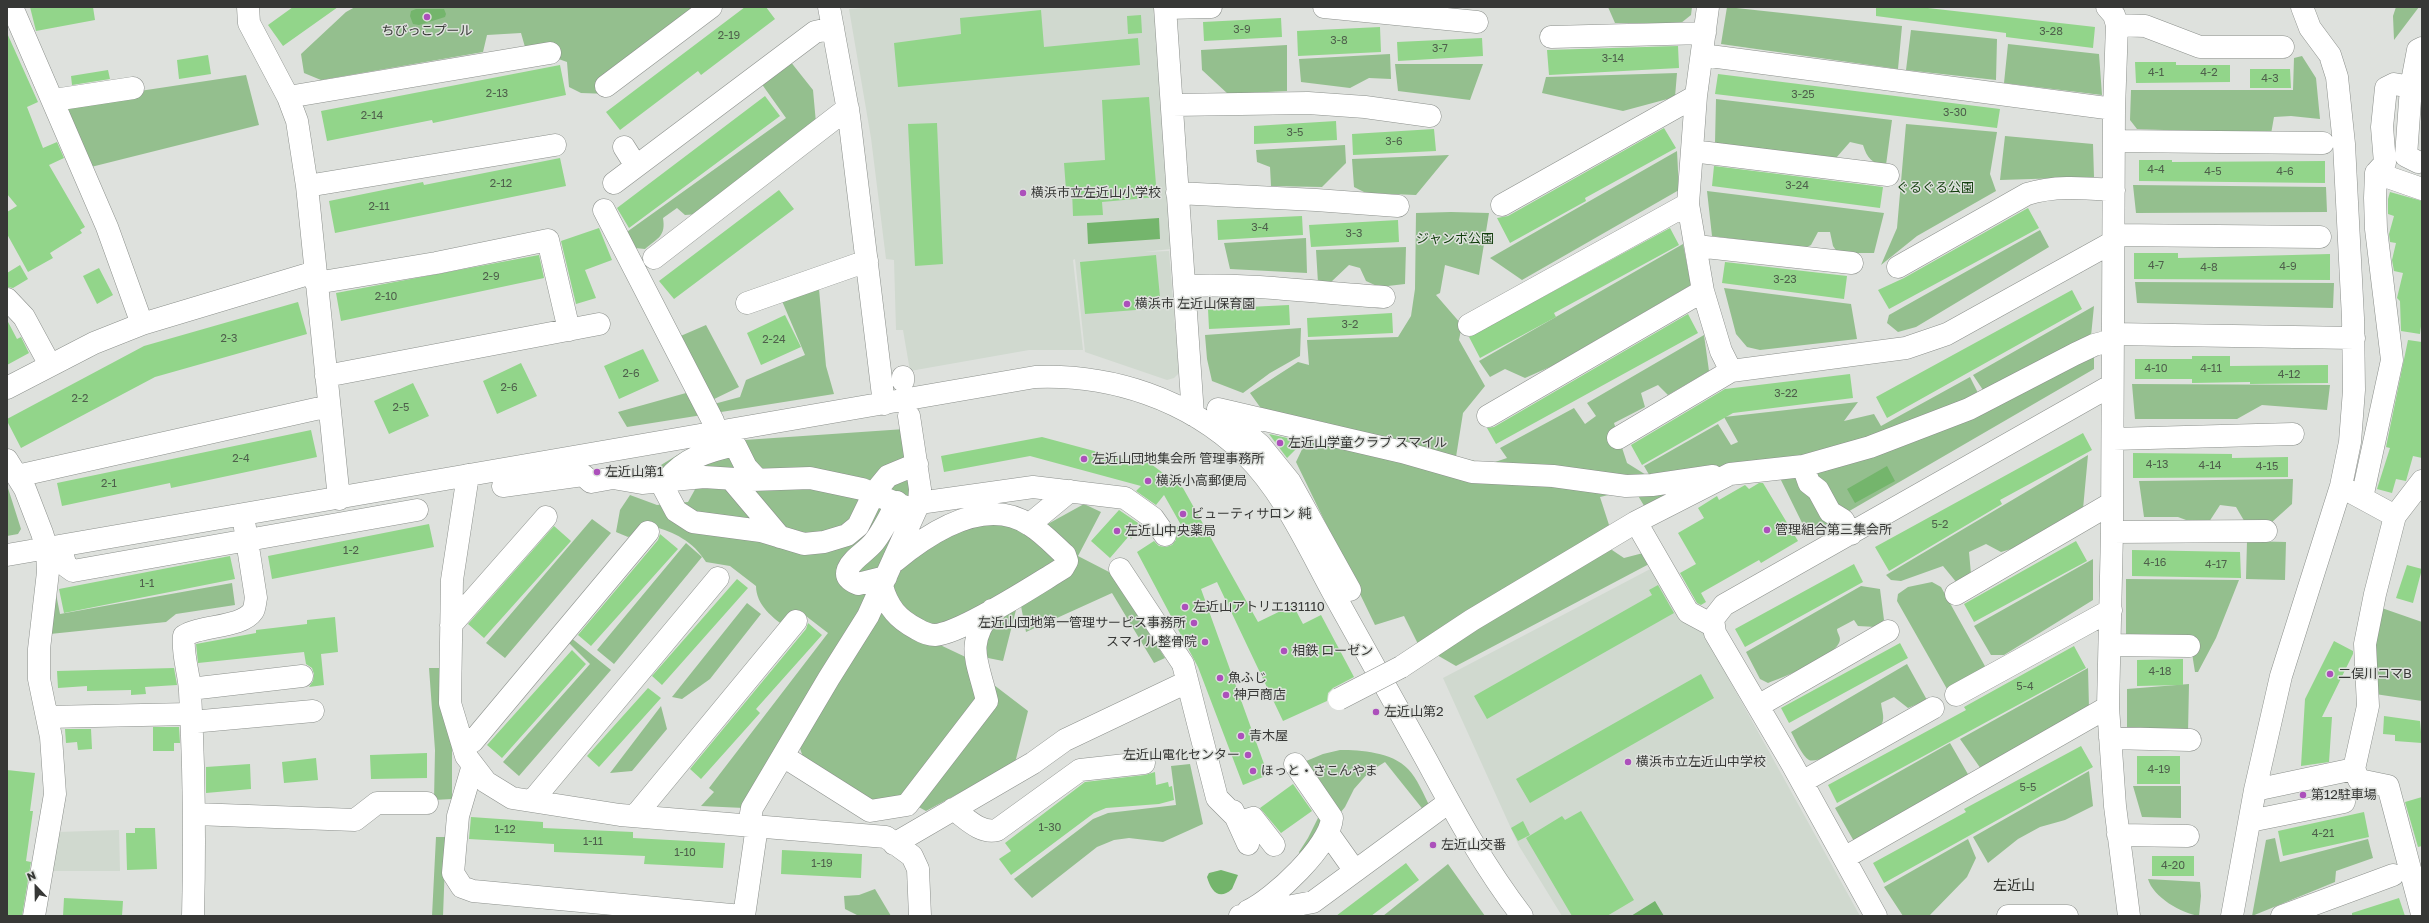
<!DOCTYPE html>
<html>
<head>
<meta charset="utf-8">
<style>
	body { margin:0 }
	#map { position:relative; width:2429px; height:923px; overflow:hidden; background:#dee1dd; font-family:"Golos Text",sans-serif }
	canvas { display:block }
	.frame { position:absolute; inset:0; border:8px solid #373836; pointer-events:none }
	.north { position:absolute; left:16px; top:867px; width:40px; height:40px; -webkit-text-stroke:3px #dee1dd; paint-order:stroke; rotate:338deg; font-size:11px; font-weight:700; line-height:16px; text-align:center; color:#373836 }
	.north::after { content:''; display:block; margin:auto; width:14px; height:18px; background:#373836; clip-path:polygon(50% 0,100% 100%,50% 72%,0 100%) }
</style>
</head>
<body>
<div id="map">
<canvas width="2429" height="923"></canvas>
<div class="frame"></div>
<div class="north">N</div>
</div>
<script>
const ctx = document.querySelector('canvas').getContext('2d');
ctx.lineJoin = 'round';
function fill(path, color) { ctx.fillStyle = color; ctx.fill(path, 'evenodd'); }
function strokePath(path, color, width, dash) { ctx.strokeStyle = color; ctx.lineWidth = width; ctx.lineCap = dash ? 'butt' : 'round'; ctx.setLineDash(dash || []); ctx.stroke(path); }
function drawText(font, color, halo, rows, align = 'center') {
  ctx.font = font + ' "Golos Text","Noto Sans JP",sans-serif'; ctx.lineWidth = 3; ctx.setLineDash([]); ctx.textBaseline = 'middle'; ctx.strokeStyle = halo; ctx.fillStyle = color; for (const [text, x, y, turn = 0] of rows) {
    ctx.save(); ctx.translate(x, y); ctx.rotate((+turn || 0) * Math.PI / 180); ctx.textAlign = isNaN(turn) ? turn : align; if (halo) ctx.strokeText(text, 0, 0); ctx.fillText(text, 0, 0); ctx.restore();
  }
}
fill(new Path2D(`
	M881 7H1157L1171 249 1144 252 1169 251 1179 373 1174 378 1167 380 1085 352 1075 259 1073 260 1083 350H1029L910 371 903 330H896L894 260 886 259 871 138 849 9Z
	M1654 567 1700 627 1860 916H1562L1519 846 1443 678Z
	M119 830 120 871H52L58 832Z`), '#d0d9cf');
fill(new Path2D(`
	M355 7H720L609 94 581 93 569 87 567 62 525 47 521 33 487 35 483 52 321 80 304 73 301 54 346 12Z
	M1608 7H1692L1691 15 1681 23H1615Z
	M1727 7 1902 26 1898 69 1721 44Z
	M2396 7H2419L2394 40 2393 16Z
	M1911 30 1997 39 1996 80 1906 70Z
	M2008 44 2099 54 2102 95 2004 83Z
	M1287 45V91L1228 94 1202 70 1201 50Z
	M1390 54 1391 79 1369 78 1350 88 1301 82 1299 59Z
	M2302 56 2316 78 2320 119 2291 116 2274 117 2271 134 2137 129 2130 120 2131 90H2293L2294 58Z
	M790 61 813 90 816 123 699 214 685 215 677 208 663 218C666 236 658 238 645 249L635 248 624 234 786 118 761 83Z
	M1395 64H1483L1470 100 1398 91Z
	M1677 73 1675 97 1623 111 1542 93 1546 77Z
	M246 75 259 125 87 168 60 103Z
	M1716 99 1892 120 1886 165C1872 164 1867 158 1863 145L1850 142 1836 158 1715 143Z
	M1906 124 1997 132 1990 174 1996 191 1917 236 1881 265 1897 228Z
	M2005 136 2093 144 2094 177 2000 180Z
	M1345 145 1346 163 1322 187 1271 186 1270 167 1257 162 1256 150Z
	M1677 151 1679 190 1522 280 1490 258Z
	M1449 155 1416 195 1366 193 1354 187 1352 159Z
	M2133 185 2326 187 2327 212 2136 213Z
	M1707 191 1884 213 1874 253H1838L1833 246 1830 232H1818L1811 245 1805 248 1712 236Z
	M1451 212 1489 213 1479 275 1445 265 1440 293 1436 295 1462 325 1459 340 1485 386 1463 413 1456 457 1489 464 1507 458 1500 448 1574 408 1585 424 1596 416 1587 403 1704 335 1709 371 1668 395 1658 385 1641 393 1645 407 1614 423 1627 463 1651 478 1644 466 1718 424 1731 445 1738 442 1724 417 1858 402 1844 421 1874 414 1881 426 1970 377 1980 397 1885 435 1845 447 1847 455 1969 409 2094 345V369L1808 535 1775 468 1736 469 1646 509 1634 489 1600 497 1610 528 1609 548 1624 558 1647 552 1651 563 1456 666 1418 644 1404 616 1375 625 1296 462 1305 443 1265 414 1250 393 1298 362 1309 365 1307 340 1398 337 1411 316 1415 289 1416 213Z
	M2040 230 2049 247 1916 327 1898 332 1887 323 1889 315Z
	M1306 238 1307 273 1230 269 1224 243Z
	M1683 244 1691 285 1552 366 1525 378 1505 369 1490 377 1479 361Z
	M1406 247 1405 284 1379 287 1366 281 1360 268 1349 265 1330 283H1318L1316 250Z
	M2135 282 2334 283 2333 308 2137 303Z
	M1724 288 1851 304 1857 339 1760 350 1747 347 1736 334Z
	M819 289 826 366 834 394 627 427 618 412 686 393 699 408 740 397 746 380 805 355 782 301Z
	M2094 306 2091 336 1987 396 1973 375Z
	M706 325 739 387 708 402 676 338Z
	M1301 328 1300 356 1270 373 1243 393 1212 381 1207 359 1205 335Z
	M2132 384 2330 385 2327 410 2262 405 2237 419H2135Z
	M905 429 913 496 869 600 900 626 974 661 994 685 1028 711 1015 763 926 811 904 799 873 807 805 764 799 745 744 808 701 806 714 792 709 788 828 633 802 613 787 628C773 618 756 605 756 586L730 566 706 562C693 541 674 532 652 526L628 537 616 532 620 510 630 495 657 505 688 502 698 484 662 469 661 465 684 451 730 441Z
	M2088 455 2083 509 2021 546 2001 552 1986 544 1969 552 1971 574 1957 583 1943 566 1901 581 1891 580 1886 575Z
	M2293 479 2292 504 2272 522 2246 524 2236 507 2220 505 2209 522 2194 523 2178 517H2144L2139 481Z
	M7 485 21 529 18 534 7 536Z
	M1084 504 1101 512 1078 556 1111 573 1165 658 1154 663 1112 593 1026 632 1021 606 951 624 924 626 892 596 895 576 904 562 981 519 1046 525Z
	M592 519 611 533 505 658 486 643Z
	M2247 541 2286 542 2285 580 2246 579Z
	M686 543 702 557 614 664 597 650Z
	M2093 559V600L2004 655H1991L1974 626Z
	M2126 579 2239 580 2216 638 2198 672H2195L2190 641 2126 638Z
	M1932 582 1941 587 1986 668 1947 689 1897 601 1898 594 1908 587Z
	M232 583 235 605 176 614 166 622 50 634 55 589 60 614Z
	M1861 586 1880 589 1884 620 1876 627 1858 626 1854 620 1837 629C1837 634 1842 637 1839 643 1830 660 1785 676 1768 683L1760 679 1746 652Z
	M1019 598 1003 661 978 656V636Z
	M747 603 761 614 710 679 682 699 672 697Z
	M2376 606 2422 622V701L2375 694Z
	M570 637 611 670 519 776 503 762 590 664 567 641Z
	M1907 664 1927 700 1908 708 1894 697 1881 703C1882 712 1886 719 1880 727 1873 735 1819 765 1809 760 1802 756 1795 739 1791 732Z
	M429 668H440L452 747V799L434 800 435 750Z
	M2088 668 2089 708 1981 769 1960 739Z
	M2189 684 2188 733 2127 732V689Z
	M661 706 667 729 632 771 610 773Z
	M1950 743 1969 776 1855 843 1835 808Z
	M1340 750C1361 750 1392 752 1408 769 1417 778 1424 795 1430 807L1425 812 1385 762 1369 772 1354 789 1345 807 1302 860 1299 852 1308 838 1322 810 1299 764 1323 754Z
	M1190 764 1203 824 1163 842 1129 838 1114 840 1097 847 1032 898 1014 879 1093 819 1108 813 1176 805 1171 766Z
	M2089 771 2093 806 2065 820 2040 827 2018 839 1988 863 1973 837Z
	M2181 786V818L2142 817 2133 786Z
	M436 837H446L443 916H432Z
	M2275 838 2280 862 2368 839 2373 858 2336 871 2335 882 2252 916 2266 840Z
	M1968 839 1976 858 1967 877 1929 916H1903L1884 887Z
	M1448 864 1485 916H1383Z
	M2148 879 2200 882 2201 896 2199 916C2181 913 2153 897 2148 879Z
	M875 889 891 916H859L845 909 844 896 859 895Z`), '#94bf8e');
fill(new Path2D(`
	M416 9H444L446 14 445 17 419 25 413 24 410 16 411 11Z
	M1159 218 1160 239 1088 244 1087 223Z
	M1887 466 1895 481 1855 503 1847 489Z
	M1221 870 1238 875 1232 889C1219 901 1211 891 1207 877L1209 873Z
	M1655 901 1664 916H1631Z`), '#74b56c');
fill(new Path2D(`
	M30 7H93L95 20 36 31Z
	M293 7H338L283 46 268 25Z
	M745 7H766L775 19 701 75 698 71 620 130 606 112Z
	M1876 7H1919L2095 27 2093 48 2006 37V33L1876 16Z
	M1041 10 1044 47 1138 38 1140 65 898 87 894 43 961 34 960 18Z
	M1141 15 1142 33 1128 34 1127 16Z
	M1281 18 1282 37 1204 41 1203 22Z
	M1380 27 1381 52 1298 56 1297 31Z
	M7 33 38 102 27 107 43 148 57 142 64 158 49 165 85 227 80 230 82 233 50 253 53 258 28 272 7 234V212L17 206 7 194Z
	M1482 38 1483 56 1398 61 1397 42Z
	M1678 46 1679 68 1549 75 1547 50Z
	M208 55 211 74 179 79 177 60Z
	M2135 62H2176V65H2230V82L2136 83Z
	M560 65 566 95 433 123 432 120 327 141 321 111Z
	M2250 69H2290L2291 88H2250Z
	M108 70 110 79 72 85 71 76Z
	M1718 74 2000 109 1997 128 1715 94Z
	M765 96 780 116 629 228 617 208Z
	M1149 97 1157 197 1102 202 1103 215 1073 216 1072 190H1066L1064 163 1105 160 1102 100Z
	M1336 121 1337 140 1254 144V126Z
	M937 123 943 264 915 266 908 124Z
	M1664 128 1676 148 1585 198 1586 201 1510 243 1497 218 1508 216Z
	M1434 129 1436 151 1353 155 1352 134Z
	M560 158 566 186 335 233 329 201 423 182 424 185Z
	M2139 160H2172V162L2325 161V183L2139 181Z
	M1714 166 1883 187 1880 208 1712 186Z
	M779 190 794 209 674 299 659 281Z
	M2390 192 2422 201V319L2420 334 2401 331 2400 301 2397 298 2403 273 2394 271 2392 260 2396 243 2390 242 2389 234 2394 216 2388 214V199Z
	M2028 208 2039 228 1889 309 1878 290 1904 278Z
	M1302 216 1303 235 1218 240 1217 220Z
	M1398 220 1399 242 1311 247 1309 225Z
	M599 228 612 260 585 270 596 298 576 304 561 241Z
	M1670 228 1679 245 1554 313 1556 317 1480 358 1469 337Z
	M2134 253H2178V258L2330 254V280L2134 279Z
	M539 255 544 278 341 321 336 293Z
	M1156 255 1161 308 1085 314 1080 262Z
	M1725 262 1847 276 1844 299 1722 283Z
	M20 265 28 279 13 288 7 287V273Z
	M99 268 113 295 97 304 83 276Z
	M2072 290 2082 309 1887 418 1876 397Z
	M298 302 307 334 155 377 21 448 7 421V419L144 346Z
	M1289 305 1290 325 1209 329 1208 309Z
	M1392 313 1393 333 1308 337 1307 318Z
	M1688 314 1698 333 1496 444 1487 428 1494 427Z
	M785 315 801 347 761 365 747 333Z
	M7 320 17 339 21 337 29 353 7 365Z
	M2408 340 2422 342V458L2413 456 2406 481 2396 479 2392 493 2377 489 2390 448 2386 447Z
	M643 349 659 381 619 399 604 366Z
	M2192 356H2230V366L2328 365V383L2250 384V382L2192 383V379H2135V359H2192Z
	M521 363 537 396 497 414 483 381Z
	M1850 374 1853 398 1733 413 1642 465 1631 445 1725 389Z
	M413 383 429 416 389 434 374 401Z
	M311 430 317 457 171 488 170 483 62 506 57 483Z
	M2083 433 2092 450 2000 500 2002 504 1889 571 1875 547Z
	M1269 434 1292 439 1299 446 1287 458Z
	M1042 437 1139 463 1143 458 1183 488 1258 622 1293 605 1303 624 1321 615 1354 677 1333 688 1328 693 1327 701 1283 721 1217 582 1201 589 1268 775 1243 785 1198 667 1137 552 1154 541 1159 546 1166 547 1172 545 1176 540 1175 528 1181 525 1164 495 1156 505 1136 491 1141 486 1030 456 944 472 941 456Z
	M2133 453 2232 454V458L2288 457V477L2133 478Z
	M1759 483H1763L1798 541 1761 563 1759 560 1701 593 1706 602 1701 605 1697 603 1680 573 1696 564 1678 533 1704 518 1698 508 1717 496 1719 500 1745 485 1749 489Z
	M1119 510 1141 525 1131 539 1129 536 1110 558 1091 541Z
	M429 524 434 547 272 579 268 556Z
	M554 526 571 541 484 638 468 624Z
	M660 534 678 549 591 646 578 635 658 540Z
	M2076 541 2087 561 1974 622 1964 604Z
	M2132 550 2240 552 2241 578 2132 576Z
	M230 556 235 579 64 613 59 589Z
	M1854 564 1863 582 1745 647 1735 629Z
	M2407 565 2422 569 2413 603 2396 598Z
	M737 579 748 588 662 685 652 676Z
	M1658 585 1674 613 1487 719 1474 696 1652 595 1649 590Z
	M335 617 338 652 321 654 324 685 309 687 313 681 314 674 312 668 306 664 304 652 198 663 196 644 256 633V630L307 624V620Z
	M808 623 822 635 756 709 760 713 701 779 690 769 806 629Z
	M2334 641 2353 651V654L2322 717H2332L2329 762 2301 766 2305 699Z
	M1900 643 1908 658 1789 723 1781 708Z
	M2074 646 2086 668 1837 803 1828 785 1966 710 1964 707Z
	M572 650 586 664 502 758 487 745Z
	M2183 659V685L2137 686V660Z
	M174 668 177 685 145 687 146 694 131 695V690L87 691V686L58 688 57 671Z
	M1701 674 1714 698 1530 803 1516 779Z
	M648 688 661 698 599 767 587 756Z
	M2384 716 2420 721 2422 743 2395 741V735L2383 734Z
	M153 727H179L180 743H174V751H153Z
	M65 729H91L92 749 78 750 77 742 66 743Z
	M2081 746 2093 767 1884 883 1873 863 1966 812 1964 809Z
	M427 753V778L371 779 370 755Z
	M2137 756H2180V784H2137Z
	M316 758 318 780 284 783 282 762Z
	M250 764 251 789 206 793V767Z
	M7 770 35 773 30 811H33L26 861 31 862 22 916H7Z
	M1155 772 1156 785 1168 782 1169 787 1172 786 1174 800 1159 804 1106 808 1094 813 1011 875 999 859 1011 851 1005 843 1085 782 1145 775Z
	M1293 784 1312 811 1281 833 1260 808Z
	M2422 797V846L2418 847 2405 802Z
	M1581 811 1634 900 1607 916H1572L1526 838 1562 816 1565 820Z
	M2364 812 2369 837 2283 856 2278 831Z
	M471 817 543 822V828L633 832V838L725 843 723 868 644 864 645 856 554 852V844L469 839Z
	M1523 821 1530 835 1518 841 1511 828Z
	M135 828H155L157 869 127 870 126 833H135Z
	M782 850 862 854 861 878 781 874Z
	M2152 856H2194V876H2152Z
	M1406 863 1419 880 1371 916H1336Z
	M64 898 123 901 122 916H63Z
	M2399 898 2405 916H2352V913Z`), '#92d58a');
const minor = new Path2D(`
	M12 7 107 227 142 324
	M248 7 249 23 288 97 297 121 307 186 339 499
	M829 7 849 116 884 404
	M1165 7 1193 415
	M1324 7 1477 22
	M1708 7 1696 96 1688 204 1703 291 1721 351 1731 371 1906 348 1947 334 2113 242
	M2107 7 2114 15 2117 25 2114 109 2112 532 2108 707 2115 806 2129 916
	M1165 8 1211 7
	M2117 25 2145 26 2200 47H2283
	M1551 37 1705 33
	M1702 55 2114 109
	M606 86 711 7
	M2411 87 2418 50 2422 48
	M288 97 550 53
	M54 100 133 88
	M1172 105 1308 103 1365 107 1430 116
	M2114 141 2323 143
	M624 147 636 166
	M1692 151 1888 175
	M2376 173 2422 189
	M614 183 815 32 833 28
	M307 186 555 145
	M1177 193 1316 200 1398 206
	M1502 205 1696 96
	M604 210 713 421 718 449
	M2114 235 2320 237
	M1696 246 1852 263
	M654 258 848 108
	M1898 267 2027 194C2055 185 2085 188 2114 190
	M316 283 436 263 548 240 569 330
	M1185 286C1251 283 1318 293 1384 297
	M7 299 24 317 50 365
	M747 303 867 261
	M1469 325 1688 204
	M2113 334 2354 338
	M326 376 599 324
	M903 377V381
	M7 388 94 343 142 324 315 272
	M1218 409 1402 452 1472 472 1553 476 1626 486 1652 485 1713 476
	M1221 412 1260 445 1290 482 1350 590
	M1488 416 1703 291
	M1618 438 1731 371
	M2113 439 2293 434
	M7 460 25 489 42 533 47 549 48 572 39 649V679L51 737 55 794 34 916
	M1803 466 1809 483 1818 490 1830 512 1843 520 1851 534
	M468 475 452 580 450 703 466 756 486 782 512 798 620 815 886 837 912 856 918 869 920 916
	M17 476 329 406
	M731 479 780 537
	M667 480C685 458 708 451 735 445L746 467 757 479
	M660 481 676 511 693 522 761 531 804 544 824 542 847 535 858 526 874 493 888 476 917 464
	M503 486 583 475 591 482 613 478 642 483 704 477 751 480 810 478 862 489 915 511
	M2349 491 2395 516
	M2362 498 2392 360 2376 229 2375 198 2376 173 2385 163 2382 127 2386 88 2394 84 2411 87 2406 156 2418 162
	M919 503 1033 487 1125 498 1153 518 1165 535
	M1636 522 1688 612 1714 626
	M1030 524 1070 491
	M2112 532 2266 531
	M60 547 66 566 73 571 417 510
	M7 555 1035 377C1111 374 1188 399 1244 453 1284 492 1308 547 1335 596 1366 651 1396 706 1427 761 1456 815 1485 868 1522 916
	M1120 569 1183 664 1217 798 1241 822 1253 818 1274 845
	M886 577 858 584C851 581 845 577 848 569 852 559 867 551 874 542 883 531 890 516 897 502
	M882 586C888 608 898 619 917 629 922 632 929 635 935 635 961 633 1029 589 1055 573L1063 568 1067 561 1065 555C1054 545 1043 533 1030 525 985 495 929 533 895 561
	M1956 594 2112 503
	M451 625 546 517
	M2110 645 2189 646
	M1401 667 1472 620 1636 522 1730 474 1803 466 1870 447 1969 409 2075 354 2094 345 2113 340
	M190 689 302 676
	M1956 695 2111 610
	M1758 706 1888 631
	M47 717 190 714
	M191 722 313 711
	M2110 738 2190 740
	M464 747 473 741 648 532
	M783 756 870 811 907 805 987 701C978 661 964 646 992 610
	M473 765 458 816 453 873 462 887 473 891 742 916
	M2354 769 2359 780 2388 786 2422 914
	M1802 782 1933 708
	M2255 790 2354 769 2368 706 2365 644 2375 594 2395 516 2422 481
	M532 801 718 578
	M953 809C966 818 980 834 997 830L1080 770 1144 763
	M1233 811 1248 844
	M195 814 355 820 377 803H427
	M635 816 796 621
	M2250 821 2344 802
	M749 825 752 808 829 678 868 616 919 503 920 489 909 416
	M1328 833 1355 871
	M2118 835 2188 836
	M894 844 1033 763 1065 740 1187 682
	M1844 858 2108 707
	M1248 911C1274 899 1330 846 1332 818L1295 764
	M193 916C195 841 194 766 190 691 189 672 182 655 184 636 201 625 242 628 253 611 255 608 255 602 256 598L243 515
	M744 916 757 826
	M1240 916 1313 902 1449 802
	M1876 916 1792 764 1715 633 1713 619 1724 605 2112 385
	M2008 916H2067
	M2232 916 2255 790 2281 676 2341 486 2350 442 2354 390 2353 318 2344 144 2337 77 2330 55 2310 28 2302 7
	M2282 916 2393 875`);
strokePath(minor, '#8c908c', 23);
strokePath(minor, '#fff', 22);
const minorBridge = new Path2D(`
	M1339 699 1401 667`);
strokePath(minorBridge, '#8c908c', 23, []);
strokePath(minorBridge, '#fff', 22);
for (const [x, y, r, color] of [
	[427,17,4,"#ac50bb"],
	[1023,193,4,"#ac50bb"],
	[1127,304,4,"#ac50bb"],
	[1280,443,4,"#ac50bb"],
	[1084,459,4,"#ac50bb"],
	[597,472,4,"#ac50bb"],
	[1148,481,4,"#ac50bb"],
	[1183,514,4,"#ac50bb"],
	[1767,530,4,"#ac50bb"],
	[1117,531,4,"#ac50bb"],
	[1185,607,4,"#ac50bb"],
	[1194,623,4,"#ac50bb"],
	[1205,642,4,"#ac50bb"],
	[1284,651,4,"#ac50bb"],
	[2330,674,4,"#ac50bb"],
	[1220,678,4,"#ac50bb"],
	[1226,695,4,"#ac50bb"],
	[1376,712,4,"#ac50bb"],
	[1241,736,4,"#ac50bb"],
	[1248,755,4,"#ac50bb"],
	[1628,762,4,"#ac50bb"],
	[1253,771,4,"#ac50bb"],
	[2303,795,4,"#ac50bb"],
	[1433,845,4,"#ac50bb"]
]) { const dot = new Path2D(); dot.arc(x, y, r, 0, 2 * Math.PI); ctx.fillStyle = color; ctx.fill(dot); strokePath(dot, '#dee1dd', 1.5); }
drawText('11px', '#4e5f4b', null, [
	["3-9",1242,30],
	["3-28",2051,32],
	["2-19",729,36],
	["3-8",1339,41],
	["3-7",1440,49],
	["3-14",1613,59],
	["4-1",2156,73],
	["4-2",2209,73],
	["4-3",2270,79],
	["2-13",497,94],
	["3-25",1803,95],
	["3-30",1955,113],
	["2-14",372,116],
	["3-5",1295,133],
	["3-6",1394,142],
	["4-4",2156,170],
	["4-5",2213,172],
	["4-6",2285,172],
	["2-12",501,184],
	["3-24",1797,186],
	["2-11",379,207],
	["3-4",1260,228],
	["3-3",1354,234],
	["4-7",2156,266],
	["4-9",2288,267],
	["4-8",2209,268],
	["2-9",491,277],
	["3-23",1785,280],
	["2-10",386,297],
	["3-2",1350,325],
	["2-3",229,339],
	["2-24",774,340],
	["4-10",2156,369],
	["4-11",2211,369],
	["2-6",631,374],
	["4-12",2289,375],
	["2-6",509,388],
	["3-22",1786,394],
	["2-2",80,399],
	["2-5",401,408],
	["2-4",241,459],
	["4-13",2157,465],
	["4-14",2210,466],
	["4-15",2267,467],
	["2-1",109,484],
	["5-2",1940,525],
	["1-2",351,551],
	["4-16",2155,563],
	["4-17",2216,565],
	["1-1",147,584],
	["4-18",2160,672],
	["5-4",2025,687],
	["4-19",2159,770],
	["5-5",2028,788],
	["1-30",1050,828],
	["1-12",505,830],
	["4-21",2323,834],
	["1-11",593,842],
	["1-10",685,853],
	["1-19",822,864],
	["4-20",2173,866]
]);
drawText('13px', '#373836', '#dee1dd', [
	["ちびっこプール",427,31,"center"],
	["横浜市立左近山小学校",1031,193],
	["横浜市 左近山保育園",1135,304],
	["左近山学童クラブ スマイル",1288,443],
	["左近山団地集会所 管理事務所",1092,459],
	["左近山第1",605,472],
	["横浜小高郵便局",1156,481],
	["ビューティサロン 純",1191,514],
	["管理組合第三集会所",1775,530],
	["左近山中央薬局",1125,531],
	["左近山アトリエ131110",1193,607],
	["左近山団地第一管理サービス事務所",1186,623,"right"],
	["スマイル整骨院",1197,642,"right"],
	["相鉄 ローゼン",1292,651],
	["二俣川コマB",2338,674],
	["魚ふじ",1228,678],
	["神戸商店",1234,695],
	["左近山第2",1384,712],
	["青木屋",1249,736],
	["左近山電化センター",1240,755,"right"],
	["横浜市立左近山中学校",1636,762],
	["ほっと・さこんやま",1261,771],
	["第12駐車場",2311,795],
	["左近山交番",1441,845]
], 'left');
drawText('13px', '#113e0c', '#dee1dd', [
	["ぐるぐる公園",1935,188],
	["ジャンボ公園",1455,239]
]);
drawText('14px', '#2d302c', '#dee1dd', [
	["左近山",2014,886]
]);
</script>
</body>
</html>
